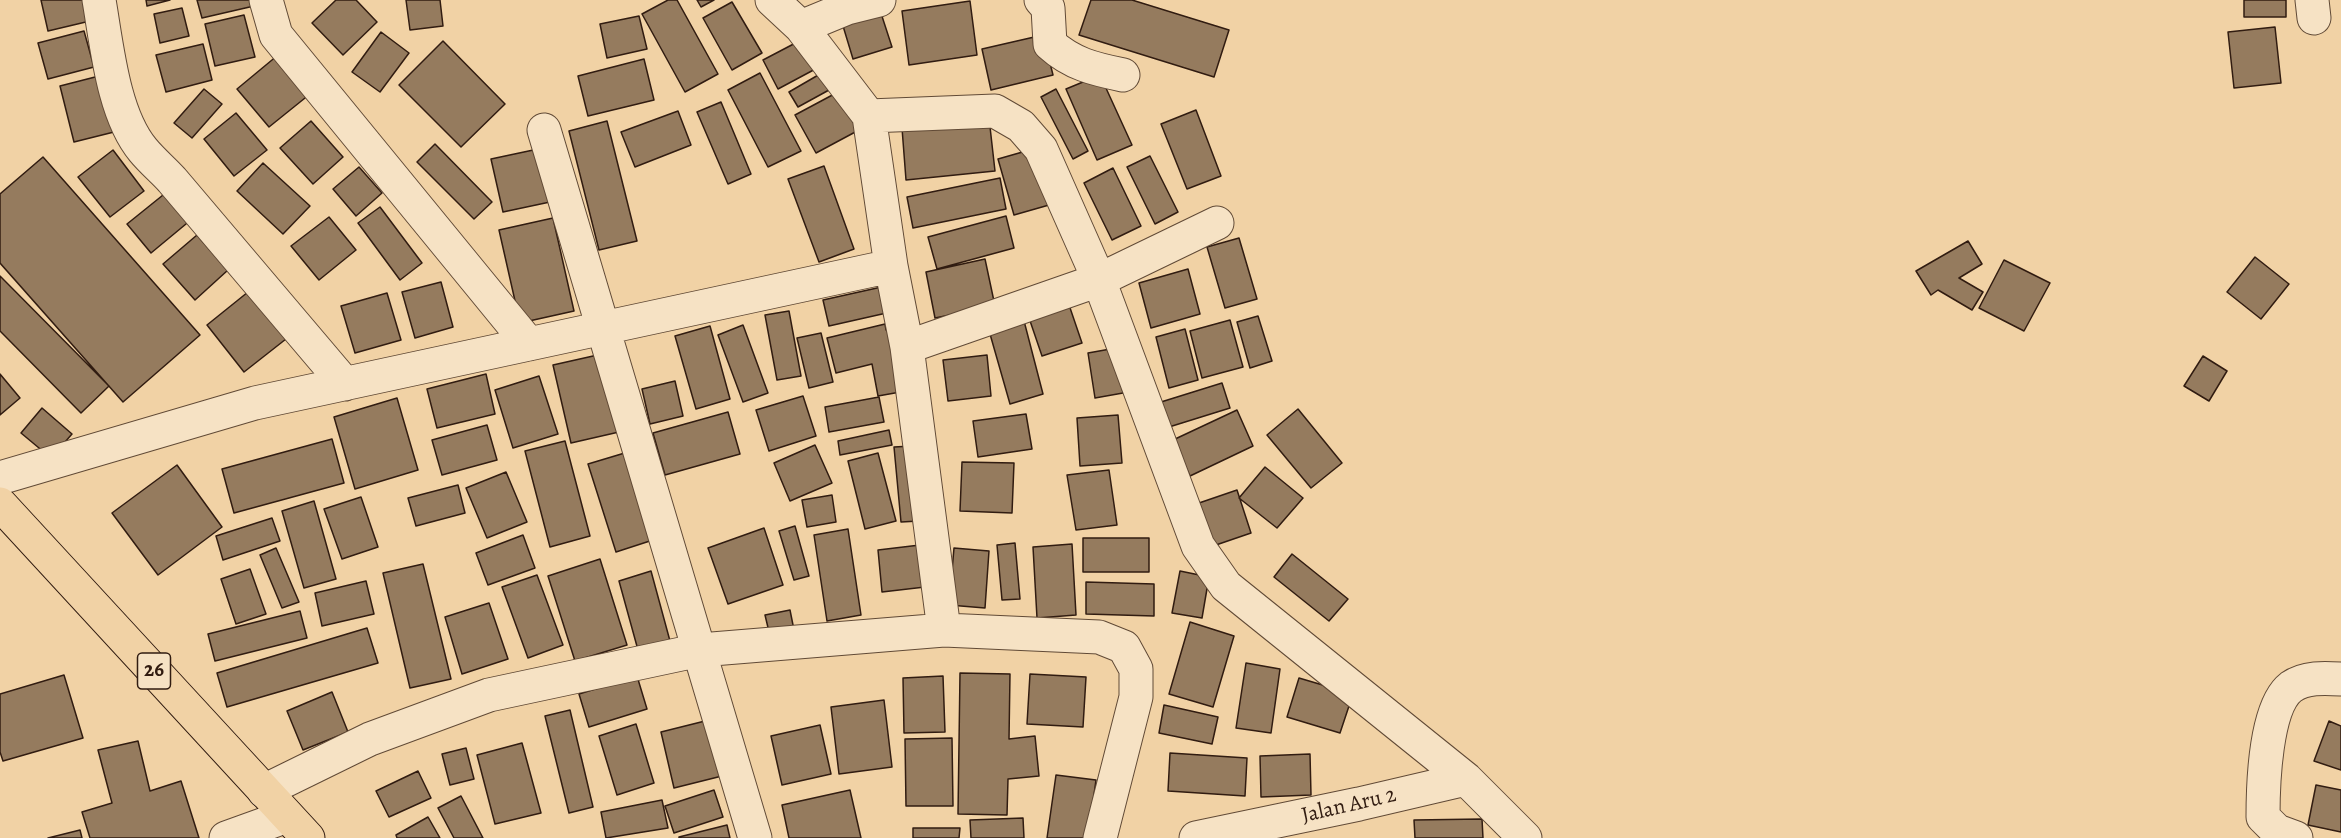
<!DOCTYPE html>
<html>
<head>
<meta charset="utf-8">
<style>
	body { margin:0 }
	canvas { display:block; background:#f1d2a5 }
</style>
</head>
<body>
<canvas width="2341" height="838"></canvas>
<script>
const ctx = document.querySelector('canvas').getContext('2d');
ctx.lineJoin = 'round';
function fill(path, color) { ctx.fillStyle = color; ctx.fill(path, 'evenodd'); }
function strokePath(path, color, width, dash) { ctx.strokeStyle = color; ctx.lineWidth = width; ctx.lineCap = dash ? 'butt' : 'round'; ctx.setLineDash(dash || []); ctx.stroke(path); }
function drawText(font, color, halo, rows, align = 'center') {
  ctx.font = font + ' Alegreya,serif'; ctx.lineWidth = 5; ctx.setLineDash([]); ctx.textBaseline = 'middle'; ctx.strokeStyle = halo; ctx.fillStyle = color; for (const [text, x, y, turn = 0] of rows) {
    ctx.save(); ctx.translate(x, y); ctx.rotate((+turn || 0) * Math.PI / 180); ctx.textAlign = isNaN(turn) ? turn : align; if (halo) ctx.strokeText(text, 0, 0); ctx.fillText(text, 0, 0); ctx.restore();
  }
}
const building = new Path2D(`
	M41 0H85L90 21 48 31Z
	M146 0H170L147 6Z
	M197 0H253L254 6 202 18Z
	M336 0H356L377 22 343 55 312 23Z
	M406 0H440L443 26 410 30Z
	M668 0H677L718 74 685 92 642 14Z
	M697 0H714L701 7Z
	M1091 0H1132L1229 30 1214 77 1079 35Z
	M2244 0H2286V17H2244Z
	M970 1 977 55 909 65 902 11Z
	M732 2 762 53 732 70 703 18Z
	M878 4 892 47 853 59 840 16Z
	M182 8 189 36 160 43 154 14Z
	M244 15 255 57 215 66 205 24Z
	M639 16 647 49 607 58 600 24Z
	M2275 27 2281 83 2234 88 2228 32Z
	M84 31 94 67 48 79 38 43Z
	M381 32 409 53 380 92 352 72Z
	M1043 35 1053 75 991 90 982 49Z
	M805 38 821 66 778 89 763 60Z
	M443 41 505 104 461 147 399 85Z
	M203 44 212 80 166 92 156 55Z
	M278 55 310 94 269 127 237 89Z
	M644 59 654 100 588 116 578 76Z
	M760 73 801 151 768 167 728 90Z
	M820 74 829 90 798 107 789 92Z
	M1100 75 1132 145 1097 160 1066 89Z
	M99 76 114 132 74 142 60 86Z
	M204 89 222 104 192 138 174 123Z
	M1056 89 1088 151 1073 159 1041 97Z
	M838 92 859 130 816 153 795 115Z
	M721 102 751 174 728 184 697 112Z
	M1196 110 1221 176 1187 189 1161 124Z
	M678 111 691 145 635 167 621 132Z
	M236 113 267 150 234 176 204 139Z
	M989 118 995 171 906 180 902 128Z
	M311 121 343 157 313 184 280 148Z
	M607 121 637 241 599 250 569 131Z
	M435 144 492 202 474 219 417 162Z
	M538 149 550 202 503 212 491 159Z
	M1033 149 1049 205 1014 215 998 159Z
	M113 150 144 191 110 217 78 177Z
	M1150 156 1178 212 1155 224 1127 167Z
	M43 157 200 335 123 402 0 263V194Z
	M263 163 310 206 283 234 237 191Z
	M824 166 854 249 819 262 788 179Z
	M359 167 382 193 356 216 333 189Z
	M1113 168 1141 226 1112 240 1084 183Z
	M1000 178 1006 209 913 228 907 197Z
	M168 191 192 219 151 253 127 224Z
	M380 207 422 263 400 280 358 223Z
	M1006 216 1014 248 937 269 928 237Z
	M329 217 356 250 319 280 291 246Z
	M553 218 574 311 520 323 499 230Z
	M197 235 228 270 195 300 163 264Z
	M1239 238 1257 299 1225 308 1207 247Z
	M1968 241 1982 264 1959 278 1983 292 1972 310 1938 290 1931 295 1916 271Z
	M2255 257 2289 284 2261 319 2227 292Z
	M985 259 995 306 935 318 926 272Z
	M2004 260 2050 283 2024 331 1979 308Z
	M1188 269 1200 314 1151 328 1139 283Z
	M0 276 109 386 81 413 0 331Z
	M441 282 453 327 415 338 402 292Z
	M886 286 891 312 829 326 823 300Z
	M248 292 286 339 244 372 207 325Z
	M387 293 401 340 355 353 341 306Z
	M1067 299 1082 343 1042 356 1027 312Z
	M789 311 801 376 777 380 765 315Z
	M1258 316 1272 361 1250 368 1237 322Z
	M1023 317 1043 394 1010 404 988 327Z
	M1230 320 1243 367 1202 378 1190 331Z
	M885 324 886 330 895 328 906 391 878 396 872 364 836 373 827 338Z
	M743 325 768 393 743 402 718 335Z
	M710 326 730 399 696 409 675 336Z
	M1185 329 1198 380 1169 388 1156 337Z
	M821 333 833 382 809 388 797 338Z
	M1116 348 1123 393 1095 398 1088 353Z
	M602 354 619 432 571 443 553 365Z
	M987 355 991 396 948 401 943 360Z
	M2203 356 2227 371 2209 401 2184 386Z
	M0 374 20 398 0 415Z
	M486 374 495 414 437 428 427 389Z
	M539 376 558 434 513 448 495 390Z
	M675 381 683 416 650 424 642 389Z
	M1222 383 1230 408 1169 427 1161 402Z
	M803 396 816 436 769 451 756 410Z
	M879 397 884 422 829 432 825 407Z
	M397 398 418 470 355 489 334 417Z
	M42 408 72 434 51 458 21 433Z
	M1298 409 1342 463 1311 488 1267 435Z
	M1237 410 1253 446 1190 476 1173 440Z
	M728 412 740 454 665 475 653 433Z
	M1026 414 1032 449 978 457 973 421Z
	M1118 415 1122 463 1080 466 1077 418Z
	M487 425 497 460 442 475 432 440Z
	M889 430 892 445 840 455 838 441Z
	M332 439 344 483 234 513 222 469Z
	M565 441 590 536 550 547 525 451Z
	M815 445 832 483 790 501 774 463Z
	M912 446 919 521 901 522 894 447Z
	M628 452 656 539 616 552 588 464Z
	M878 453 896 521 865 529 848 461Z
	M962 462 1014 463 1012 513 960 511Z
	M177 465 222 527 158 575 112 513Z
	M1265 467 1303 498 1277 528 1239 498Z
	M1109 470 1117 525 1076 530 1067 475Z
	M506 472 527 522 487 538 466 488Z
	M458 485 465 513 416 526 408 498Z
	M1237 490 1251 533 1213 546 1199 503Z
	M832 495 836 522 807 527 802 500Z
	M361 497 378 547 342 559 324 509Z
	M314 501 336 579 304 588 282 511Z
	M272 518 280 541 223 560 216 536Z
	M795 526 809 576 794 580 779 531Z
	M764 528 783 585 728 604 708 548Z
	M848 529 861 615 827 621 814 535Z
	M523 535 535 568 488 585 476 553Z
	M1083 538H1149V572H1083Z
	M1015 543 1020 599 1002 600 997 545Z
	M1072 544 1076 615 1037 618 1033 547Z
	M920 545 925 587 882 592 878 550Z
	M276 548 299 602 282 608 260 555Z
	M954 548 989 551 985 608 949 605Z
	M1292 554 1348 599 1329 621 1274 577Z
	M600 559 627 645 575 661 548 576Z
	M423 564 451 679 410 688 383 573Z
	M250 569 266 614 236 624 221 579Z
	M651 571 670 641 638 650 619 581Z
	M1180 571 1209 577 1202 618 1172 613Z
	M537 575 563 645 528 658 502 587Z
	M366 581 374 614 322 626 315 593Z
	M1086 582 1154 584V616L1086 614Z
	M489 603 508 659 462 674 445 617Z
	M790 610 794 630 770 636 765 615Z
	M300 611 307 638 215 661 208 634Z
	M1190 622 1234 636 1213 707 1169 694Z
	M367 628 378 663 227 707 217 673Z
	M1246 663 1280 669 1271 733 1236 728Z
	M960 673 1010 674 1009 739 1035 736 1039 776 1008 779 1007 815 958 814Z
	M1030 674 1086 677 1083 727 1027 724Z
	M64 675 83 738 3 761 0 752V694Z
	M637 676 647 709 589 727 579 694Z
	M943 676 945 732 904 733 903 678Z
	M1299 678 1353 694 1340 733 1287 717Z
	M332 692 348 732 303 750 287 711Z
	M884 700 892 767 839 774 831 707Z
	M1164 705 1218 717 1212 744 1159 733Z
	M570 710 593 807 569 813 545 716Z
	M713 719 726 775 674 788 661 732Z
	M2329 721 2341 726V770L2314 761Z
	M636 724 654 783 617 795 599 736Z
	M820 725 831 774 782 785 771 736Z
	M952 738 953 806H906L905 739Z
	M138 741 150 791 181 781 199 838H90L82 812 112 803 98 750Z
	M522 743 541 813 495 824 477 755Z
	M466 748 474 779 450 785 442 754Z
	M1170 753 1247 758 1245 796 1168 791Z
	M1310 754 1311 795 1261 797 1260 756Z
	M418 771 431 798 389 817 376 791Z
	M1056 775 1096 780 1088 838H1047Z
	M2316 785 2341 790V832L2308 825Z
	M714 790 723 817 674 833 665 806Z
	M850 790 861 838H789L782 805Z
	M461 796 483 838H454L438 808Z
	M662 800 668 828 606 838 601 812Z
	M428 817 440 838H397L396 835Z
	M1023 818 1024 838H971L970 820Z
	M1482 819 1483 838H1415L1414 820Z
	M727 825 730 838H679V837Z
	M913 828H960L959 838H913Z
	M80 830 82 838H48Z`);
fill(building, '#957b5e');
strokePath(building, '#311c11', 1.5);
const street = new Path2D(`
	M99 0C107 46 113 114 143 150 152 161 163 170 172 180L345 384
	M266 0 276 35 529 344
	M772 0 801 27 869 116 891 266
	M1041 0 1048 8 1050 44C1072 64 1094 69 1123 75
	M2312 0 2314 18
	M801 27 847 8 879 0
	M869 116 995 111 1021 126 1041 149 1099 280 1198 546 1226 586 1466 779 1525 838
	M544 130 755 838
	M907 347 944 630
	M0 478 255 403 891 266 907 347 1099 280 1217 223
	M264 791 370 739 489 695 700 650 944 630 1099 637 1124 647 1136 669V697L1100 838
	M226 838 287 816
	M1196 838 1359 804 1466 779
	M2296 838 2277 831 2263 817C2263 786 2265 707 2291 687 2305 677 2324 678 2341 679`);
const highway = new Path2D(`
	M0 504 308 838`);
strokePath(street, '#614a36', 35);
strokePath(highway, '#311c11', 35);
strokePath(street, '#f6e2c4', 33);
strokePath(highway, '#f1d2a5', 33);
for (const [x, y, w] of [
	[154,671,33]
]) { const box = new Path2D(); box.roundRect(x - w / 2, y - 18, w, 36, 4.5); ctx.fillStyle = '#f6e2c4'; ctx.fill(box); strokePath(box, '#311c11', 1.5); }
drawText('bold 21px', '#311c11', null, [
	["26",154,671]
]);
drawText('22px', '#311c11', '#f6e2c4', [
	["Jalan Aru 2",1349,806,-13]
]);
</script>
</body>
</html>
